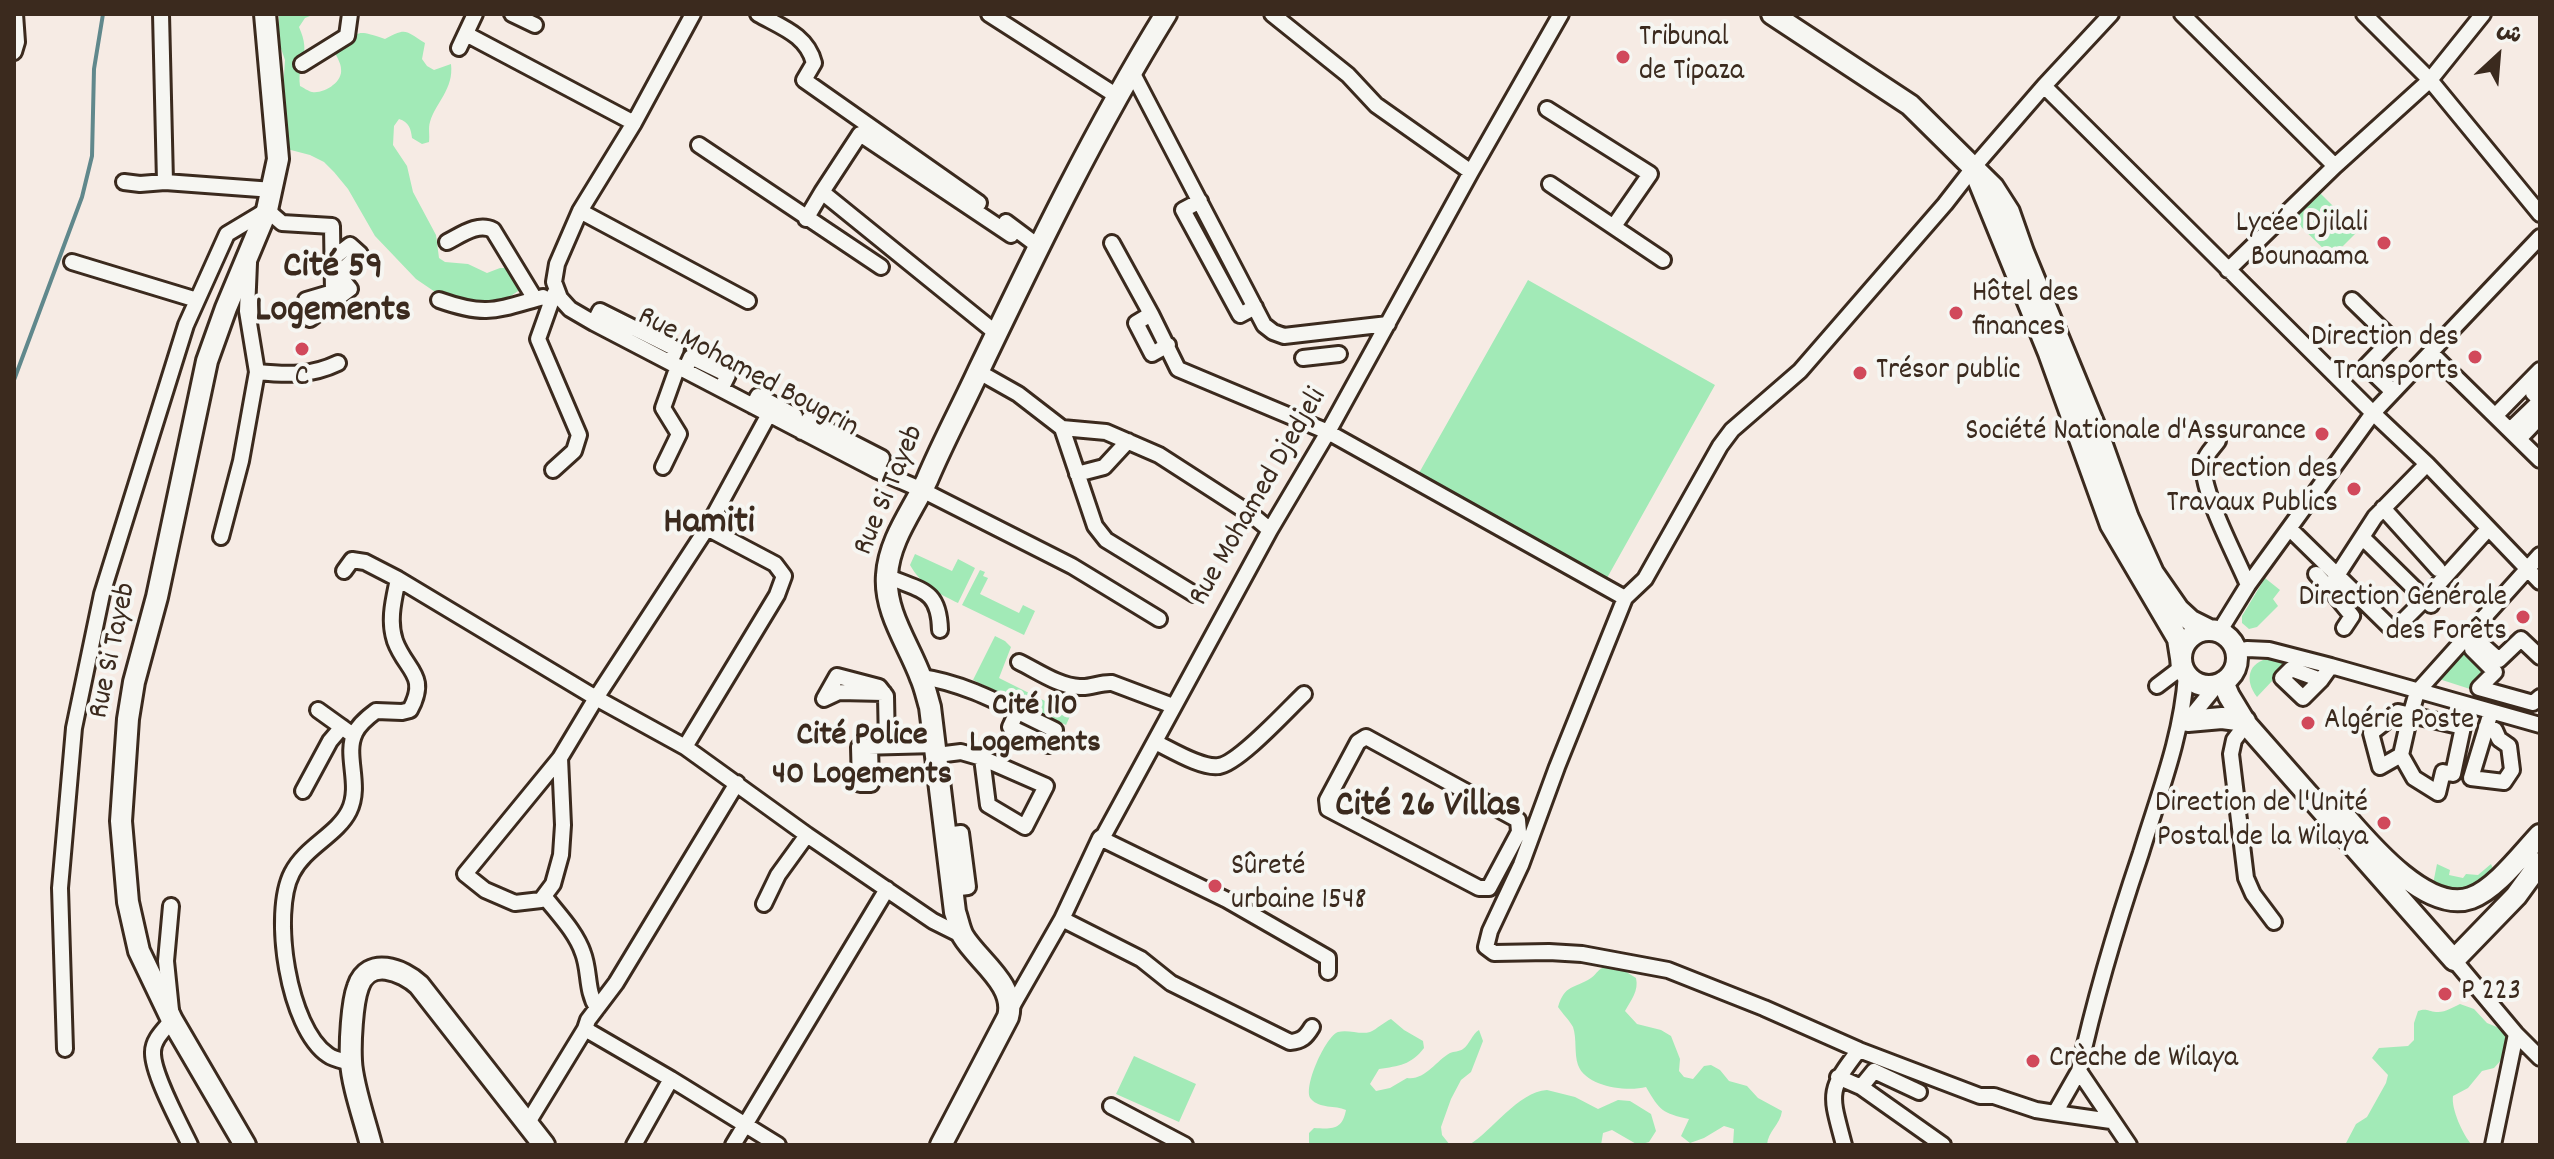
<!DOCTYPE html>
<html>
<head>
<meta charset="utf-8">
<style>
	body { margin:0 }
	#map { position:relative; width:2554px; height:1159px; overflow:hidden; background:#f6ebe4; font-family:Dekko,"Playpen Sans Arabic",sans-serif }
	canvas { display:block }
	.frame { position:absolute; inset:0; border:16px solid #3b2a1e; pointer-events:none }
	.north { position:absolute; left:2458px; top:16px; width:80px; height:80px; -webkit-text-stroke:6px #f6f6f2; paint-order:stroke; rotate:26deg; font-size:22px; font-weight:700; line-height:32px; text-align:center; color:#3b2a1e }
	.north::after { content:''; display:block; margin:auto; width:28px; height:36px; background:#3b2a1e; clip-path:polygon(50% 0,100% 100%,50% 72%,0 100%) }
</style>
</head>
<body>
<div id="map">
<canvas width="2554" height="1159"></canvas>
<div class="frame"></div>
<div class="north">ش</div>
</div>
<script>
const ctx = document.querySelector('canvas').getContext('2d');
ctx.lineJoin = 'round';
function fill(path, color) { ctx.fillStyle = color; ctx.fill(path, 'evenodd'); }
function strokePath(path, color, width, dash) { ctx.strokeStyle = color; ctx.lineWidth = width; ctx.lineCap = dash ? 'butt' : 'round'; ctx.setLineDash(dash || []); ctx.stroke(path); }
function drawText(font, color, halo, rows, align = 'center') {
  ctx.font = font + ' Dekko,sans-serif'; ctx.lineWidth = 8; ctx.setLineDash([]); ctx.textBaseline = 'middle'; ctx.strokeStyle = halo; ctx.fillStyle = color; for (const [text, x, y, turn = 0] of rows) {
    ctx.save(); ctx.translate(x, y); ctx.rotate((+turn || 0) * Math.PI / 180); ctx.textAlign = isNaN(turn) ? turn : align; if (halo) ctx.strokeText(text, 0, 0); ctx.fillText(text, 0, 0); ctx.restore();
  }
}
fill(new Path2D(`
	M279 14H315L305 18 299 27C312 56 297 59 300 86 302 87 310 92 312 92 324 94 343 82 341 69 341 63 336 56 334 50 364 38 346 25 385 39 407 27 405 31 425 43L422 59 427 66 434 70 451 64C454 89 436 102 430 122 428 128 430 135 429 142L422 144 412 138C411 129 409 122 399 119L394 126 393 145 407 166 413 192 436 235 439 258 445 262 468 264 487 273 500 268H508L521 289 508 298 471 304 441 296 416 279 375 236 348 189 334 172 324 162 310 155 287 149 282 106 285 60 278 40Z
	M2319 192 2358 231 2332 257 2293 219Z
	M1528 280 1715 385 1607 578 1419 473Z
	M915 554 952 571 958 559 975 568 958 603C938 593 921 585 910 565Z
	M980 570 985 572 983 576 988 578 980 594 1019 613 1023 605 1035 611 1024 635 962 605Z
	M2265 578 2280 590 2273 599 2278 606 2257 627 2249 629 2242 623V616Z
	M995 636 1005 641 1011 647 999 678 1071 714 1066 725 973 680Z
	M2466 650 2487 671 2470 689 2439 679Z
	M2270 658 2289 663 2257 697C2244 680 2248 662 2270 658Z
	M2437 864 2450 870 2449 875 2463 878 2466 874 2478 875 2491 864 2494 871C2470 891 2462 892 2433 884Z
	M1606 967 1620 968 1636 978C1639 991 1631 1000 1625 1011L1637 1024 1661 1030 1671 1036 1680 1059 1679 1071 1684 1077 1693 1079 1704 1066 1711 1065 1720 1070 1729 1081 1747 1086 1758 1098 1782 1111C1780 1125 1768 1131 1767 1145H1733L1734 1129 1724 1126 1704 1138 1690 1143 1681 1136 1689 1119C1662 1113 1660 1111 1646 1087 1627 1092 1586 1087 1578 1065 1574 1053 1577 1039 1573 1027 1570 1021 1562 1013 1558 1007 1565 984 1574 989 1591 978 1598 973 1597 969 1606 967Z
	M2460 1004 2474 1009 2487 1023 2504 1030 2509 1037 2503 1058 2494 1068 2482 1071 2468 1088 2453 1096C2451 1109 2463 1135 2472 1145H2345L2356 1124 2367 1117 2386 1083 2388 1075 2372 1058 2379 1048 2408 1046 2414 1040V1023L2418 1011C2426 1008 2428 1011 2436 1012 2445 1013 2453 1007 2460 1004Z
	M1391 1019 1404 1030 1423 1041 1424 1048C1411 1065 1399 1066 1379 1069L1370 1084 1376 1091 1390 1088 1407 1078C1424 1081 1436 1061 1450 1053 1454 1051 1459 1052 1463 1049 1470 1044 1472 1034 1479 1030L1483 1041 1471 1072 1461 1080 1451 1099 1441 1127 1442 1135 1450 1145H1312L1309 1143V1133L1314 1128C1333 1129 1342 1130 1346 1110 1335 1105 1320 1109 1311 1099 1302 1088 1326 1036 1338 1032 1348 1029 1360 1035 1370 1032 1377 1029 1384 1022 1391 1019Z
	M1134 1056 1196 1084 1179 1122 1116 1094Z
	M1547 1090 1575 1097 1598 1109 1618 1100 1630 1101 1651 1114 1656 1131 1649 1142 1638 1145 1612 1130 1603 1133 1601 1145 1549 1143 1469 1145C1492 1131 1518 1092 1547 1090Z`), '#a2eab7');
strokePath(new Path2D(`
	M14 380 82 197 92 156 94 69 103 14`), '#60888c', 4);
const minor = new Path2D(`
	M161 14 165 182
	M512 14 535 25
	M693 14 634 123 580 211 557 264 554 282 560 298 570 309 594 323 876 470 922 490 1072 566 1159 619
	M758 14C781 27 807 35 814 63L804 80 979 203
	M989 14 1117 96
	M1272 14 1348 75 1376 105 1471 172
	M2182 14 2335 166
	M2364 14 2430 80 2540 214
	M466 34 634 123
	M459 48 475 14
	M14 52 17 42 15 14
	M302 64 347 36 350 14
	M1131 70 1264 325 1273 332 1284 336 1388 324
	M2044 86 2373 413 2427 464 2540 582
	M1547 109 1650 174 1614 226
	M699 145 881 267
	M124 182 140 184 165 182 273 190
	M1550 184 1663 260
	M1200 201 1183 210 1240 315 1255 307
	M580 211 748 301
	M806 219 822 192
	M1006 222 1038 246
	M447 242C461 235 478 222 493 230L535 299
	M1112 243 1151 314 1178 369 1328 432 1625 598
	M72 262 197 300
	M2228 270 2335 166 2430 80 2483 14
	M439 300C487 317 496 310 543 297
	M2352 300 2392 339 2366 366 2393 392
	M1151 314 1136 323 1152 354 1168 345
	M594 323 600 311 676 349 670 362
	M996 333 822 192 860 134 1011 235
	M2431 353 2540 460
	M1303 358 1339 354
	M685 370 691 357 728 375 721 389
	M257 372C287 375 311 376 338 363
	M979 372 1018 394 1062 428 1106 432 1159 455 1252 515 1270 530
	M2540 386 2533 393 2540 400
	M753 406 758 396 795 416 790 425
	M2495 416 2540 370
	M1062 428 1095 526 1106 540 1194 594
	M2510 430 2540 401
	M802 432 808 420 882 458 876 470
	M2519 439 2540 417
	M2218 441C2213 448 2206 454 2204 462 2199 488 2237 558 2248 585
	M663 467 679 434 663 408 678 366
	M553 470 574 451 579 435 538 339 554 294
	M1077 474 1104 467 1128 441
	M2383 508 2438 569
	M2290 529 2389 626 2397 627 2425 599 2363 538
	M221 537 241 461 257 372 247 311 249 263
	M344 571 352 560 365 562 398 579 596 698 685 747 807 835 933 921 963 936
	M2316 574 2329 588
	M887 576C920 591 939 588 940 630
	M2431 605 2425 599 2488 529
	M2344 628 2352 616 2329 588 2375 517 2427 464
	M2219 632 2248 585 2373 413 2540 237
	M2236 652 2247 649 2269 650 2331 666 2540 725
	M2540 657 2521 639 2499 660 2479 642 2472 649 2495 672 2479 688 2533 703 2540 697
	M1019 662C1036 670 1060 687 1080 687 1091 688 1101 682 1112 683L1173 706
	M921 677C968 683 1012 710 1055 730L1048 745 1010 727 1017 712
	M2321 680 2291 669 2282 678 2303 698 2321 680 2331 666
	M2157 686 2182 667
	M884 693 839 692 824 699 837 676 879 687 886 696 887 746
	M318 710 350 733
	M2398 712 2463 727 2453 774 2443 772 2438 793 2414 778 2401 755 2380 767 2371 733Z
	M2411 713 2417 692 2540 555
	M2186 723 2216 686
	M2246 724 2234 740 2231 754 2246 878 2253 894 2274 922
	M2486 727 2495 730 2499 739 2509 746 2512 770 2504 782 2471 778 2491 712
	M1366 737 1518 820 1519 832 1489 888H1479L1328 809 1327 800 1358 742Z
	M1155 742C1170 749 1202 769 1219 766 1239 763 1287 710 1304 694
	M870 746 871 784H860L859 747 936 745
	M685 747 777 595 784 576 775 564 707 528
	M937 755 961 752 982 758 988 805 1025 827 1046 786 982 758
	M2401 755 2410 715
	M560 758 465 874 485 890 515 903 541 900 553 884 561 855 563 825 560 758 596 698 707 528 769 414
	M303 791 330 741 342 727
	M945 835 961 833 968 887 951 889
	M1100 838 1227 900 1328 958V972
	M544 896C558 914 576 932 583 953 590 971 586 991 597 1008
	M764 904 778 875 807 835
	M171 906 166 961 172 1020C165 1029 153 1039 153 1052 152 1073 180 1124 190 1145
	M1062 919 1141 959 1171 983 1290 1042C1302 1041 1306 1037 1312 1027
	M2454 960 2516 1034 2540 1058
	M1010 1010 1062 919 1100 838 1104 835 1270 530 1328 432 1471 172 1561 14
	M585 1029 671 1079 778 1145
	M65 1049 60 888 74 728 102 594 186 325 227 234 267 210 282 223 332 226 333 292 306 300 303 310 310 319 350 289 338 274 360 254 350 245 332 259
	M351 1063C344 1061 333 1059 328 1055 288 1028 271 913 292 873 305 847 337 835 349 811 362 785 344 755 355 733 359 724 368 717 376 711L402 712 410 710C429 675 406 671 395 641 388 620 394 599 398 579
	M2079 1071 2055 1113 2036 1110 1994 1096H1980L1859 1050 1764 1008 1668 970 1582 954 1549 952 1494 953 1486 947 1490 931 1521 865 1557 767 1625 598 1645 579 1720 446 1732 430 1800 371 1945 204 1973 168 2044 86 2111 14
	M1838 1077 1861 1087 1943 1145
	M1861 1087 1874 1071 1919 1092
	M1111 1106 1185 1145
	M2055 1113 2111 1121
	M527 1124 585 1029 588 1020 616 983 737 783
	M634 1145 671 1079
	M733 1145 887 889
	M1844 1145C1831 1095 1826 1092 1859 1050
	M2129 1145 2079 1071C2095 997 2117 924 2141 853 2159 794 2182 737 2186 675
	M2493 1145 2516 1034`);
const secondary = new Path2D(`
	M1772 14 1910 105 1993 187 2009 212 2023 252 2101 442 2128 518 2153 573 2178 609 2191 621 2209 630
	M1978 179 2049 353 2111 525 2178 639 2181 658
	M2181 658a28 28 0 1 1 56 0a28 28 0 1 1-56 0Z
	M2223 682 2229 696 2246 724 2454 960 2516 896 2540 863
	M2188 721 2222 718 2245 721
	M2342 813C2368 843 2427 914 2471 898 2496 889 2522 854 2540 835
	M245 1145 172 1020 139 951 128 902 121 821 128 719 134 682 157 597 207 361 226 308 267 210 278 159 265 14
	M371 1145C365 1121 352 1085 351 1061 350 1043 352 1003 358 987 368 956 403 970 419 985L544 1145
	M941 1145 1008 1017C1017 985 977 960 963 936 959 929 958 920 955 912L930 707C927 697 925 687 921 678 909 645 884 612 887 575 889 540 913 510 927 480 943 442 962 407 979 370 1037 249 1095 129 1166 14`);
strokePath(minor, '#3b2a1e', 20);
strokePath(secondary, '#3b2a1e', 26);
strokePath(minor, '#f6f6f2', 14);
strokePath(secondary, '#f6f6f2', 20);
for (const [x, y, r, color] of [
	[1623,57,8,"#d1495b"],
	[2384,243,8,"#d1495b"],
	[1956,313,8,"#d1495b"],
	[302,349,8,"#d1495b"],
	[2475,357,8,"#d1495b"],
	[1860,373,8,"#d1495b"],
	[2322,434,8,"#d1495b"],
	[2354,489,8,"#d1495b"],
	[2523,617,8,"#d1495b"],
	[2308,723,8,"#d1495b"],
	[2384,823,8,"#d1495b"],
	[1215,886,8,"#d1495b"],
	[2445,994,8,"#d1495b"],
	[2033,1061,8,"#d1495b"]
]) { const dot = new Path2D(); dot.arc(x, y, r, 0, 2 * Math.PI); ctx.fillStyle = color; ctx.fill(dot); strokePath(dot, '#f6f6f2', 3); }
drawText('30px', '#3b2a1e', '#f6f6f2', [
	["Tribunal",1639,40],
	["de Tipaza",1639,74],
	["Lycée Djilali",2368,226,"right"],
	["Bounaama",2368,260,"right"],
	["Hôtel des",1972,296],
	["finances",1972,330],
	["Direction des",2459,340,"right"],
	["Transports",2459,374,"right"],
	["Trésor public",1876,373],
	["C",302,380,"center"],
	["Société Nationale d'Assurance",2306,434,"right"],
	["Direction des",2338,472,"right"],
	["Travaux Publics",2338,506,"right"],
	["Direction Générale",2507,600,"right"],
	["des Forêts",2507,634,"right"],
	["Algérie Poste",2324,723],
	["Direction de l'Unité",2368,806,"right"],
	["Postal de la Wilaya",2368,840,"right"],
	["Sûreté",1231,869],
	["urbaine 1548",1231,903],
	["P 223",2461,994],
	["Crèche de Wilaya",2049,1061]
], 'left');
drawText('30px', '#3b2a1e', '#f6f6f2', [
	["Rue Mohamed Bougrin",747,374,28],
	["Rue Si Tayeb",891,491,-67],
	["Rue Mohamed Djedjeli",1260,498,-60],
	["Rue Si Tayeb",115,651,-78]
]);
drawText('bold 32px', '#3b2a1e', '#f6f6f2', [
	["Cité 110",1035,709],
	["Logements",1035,746]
]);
drawText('bold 34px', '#3b2a1e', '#f6f6f2', [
	["Cité Police",862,738],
	["40 Logements",862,777]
]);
drawText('bold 38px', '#3b2a1e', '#f6f6f2', [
	["Cité 59",333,270],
	["Logements",333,314],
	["Hamiti",709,526],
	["Cité 26 Villas",1428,809]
]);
</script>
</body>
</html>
